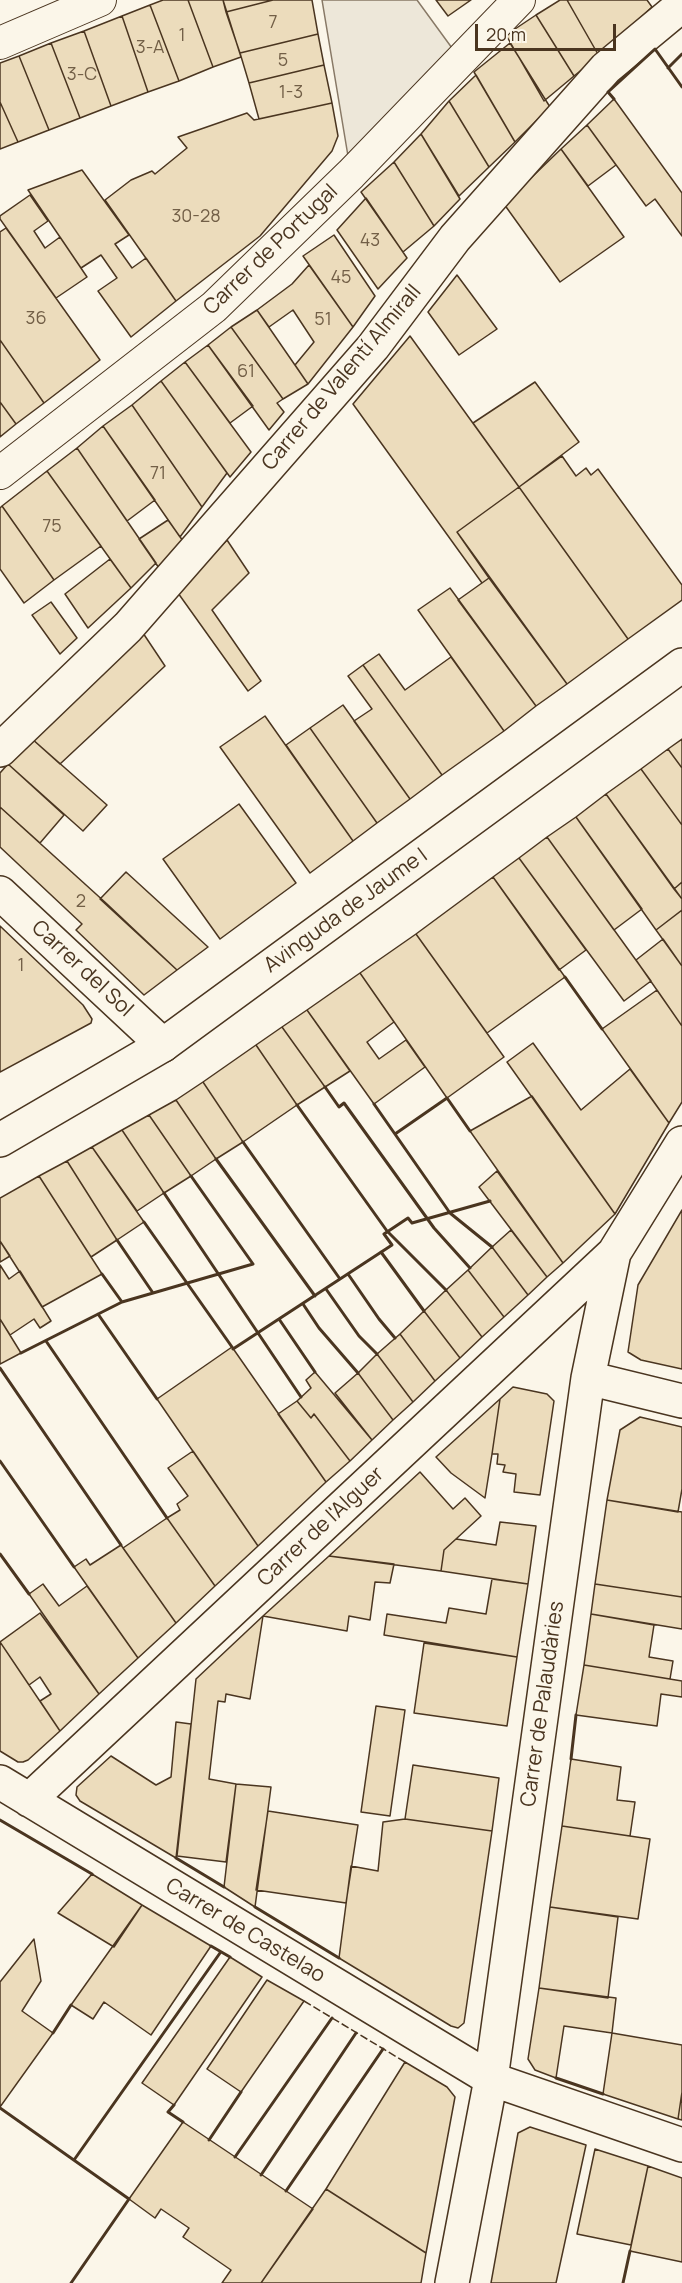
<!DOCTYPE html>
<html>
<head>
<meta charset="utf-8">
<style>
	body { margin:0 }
	#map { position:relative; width:682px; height:2283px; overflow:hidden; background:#fbf6e9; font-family:Manrope,sans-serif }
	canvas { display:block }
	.scale { position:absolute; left:475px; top:24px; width:141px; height:27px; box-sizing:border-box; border:3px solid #4a3520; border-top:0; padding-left:8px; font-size:18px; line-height:21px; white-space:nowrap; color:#4a3520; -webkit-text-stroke:4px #fbf6e9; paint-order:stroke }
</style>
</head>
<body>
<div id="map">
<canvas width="682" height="2283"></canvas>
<div class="scale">20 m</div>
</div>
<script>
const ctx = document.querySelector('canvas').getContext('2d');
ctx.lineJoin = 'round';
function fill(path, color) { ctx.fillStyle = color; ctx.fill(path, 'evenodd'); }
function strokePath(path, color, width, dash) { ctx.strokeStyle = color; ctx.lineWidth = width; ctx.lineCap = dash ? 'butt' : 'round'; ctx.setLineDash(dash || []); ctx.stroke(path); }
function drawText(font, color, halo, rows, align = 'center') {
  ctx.font = font + ' Manrope,sans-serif'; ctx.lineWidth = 4.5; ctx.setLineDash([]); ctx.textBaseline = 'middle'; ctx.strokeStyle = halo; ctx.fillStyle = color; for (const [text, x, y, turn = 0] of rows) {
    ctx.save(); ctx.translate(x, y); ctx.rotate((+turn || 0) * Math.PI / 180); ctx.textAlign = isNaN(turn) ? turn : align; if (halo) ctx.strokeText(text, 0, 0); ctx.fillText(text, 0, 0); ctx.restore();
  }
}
const parking = new Path2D(`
	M322 0H417L460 59 351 174Z`);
fill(parking, '#ede7d9');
strokePath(parking, '#887966', 1.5);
const building = new Path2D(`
	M163 0H188L213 67 179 81 150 5Z
	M188 0H223L241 57 213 67Z
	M223 0H273L226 12Z
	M273 0H312L318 34 240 53 226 12Z
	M436 0H471L448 16Z
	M560 0H567L599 56 574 76 536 15Z
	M567 0H647L652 7 599 56Z
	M150 5 179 81 148 92 122 16Z
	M536 15 574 76 544 101 506 35Z
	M122 16 148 92 111 106 84 31Z
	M84 31 111 106 80 118 51 43Z
	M318 34 324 65 249 83 240 53Z
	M51 43 80 118 49 130 19 56Z
	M510 43 550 107 515 142 474 72Z
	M19 56 49 130 18 142 0 102V63Z
	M324 65 332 103 259 119 249 83Z
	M476 75 515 142 489 167 449 101Z
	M614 99 682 193V236L655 199 646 206 587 125Z
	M449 101 489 167 459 196 421 134Z
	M0 102 18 142 0 149Z
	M332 103 338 136 332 151 260 236 176 301 105 200 131 180 152 171 155 174 187 148 178 137 247 113 254 120Z
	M587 125 616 165 588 186 561 149Z
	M421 134 460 199 434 226 394 162Z
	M561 149 624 237 560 282 504 204Z
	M394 162 434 226 403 252 361 192Z
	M82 170 129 235 115 244 132 268 146 258 176 301 131 337 98 291 117 278 101 255 81 268 28 190Z
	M30 195 48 221 34 231 45 248 60 237 87 277 56 298 0 219V216Z
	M366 198 407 258 378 289 337 230Z
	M6 228 100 360 44 403 0 340V232Z
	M334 235 375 296 353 327 303 256Z
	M309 265 353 327 308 384 295 365 314 342 293 310 269 327 257 310 292 284Z
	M457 275 497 329 459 355 428 312Z
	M257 310 308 384 283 399 231 327Z
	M231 327 283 399 277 403 284 412 269 430 208 345Z
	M410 336 519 487 457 532 489 578 482 583 353 404Z
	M0 340 44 403 16 424 0 402Z
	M208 345 253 406 230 423 185 362Z
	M185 362 251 452 230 477 161 381Z
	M161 381 227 473 202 507 132 405Z
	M535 382 579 442 519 487 473 423Z
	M0 402 16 424 0 437Z
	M132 405 202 507 180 537 103 426Z
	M103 426 155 500 127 521 77 448Z
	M77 448 156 563 131 588 47 471Z
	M562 456 576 476 586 468 591 475 598 469 682 585V600L628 639 519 487Z
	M47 471 101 546 54 580 2 506Z
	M519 487 628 639 567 684 457 532Z
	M2 506 54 580 24 603 0 569V508Z
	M168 520 183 541 159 568 139 539Z
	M227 540 249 573 212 610 261 681 248 691 178 593Z
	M110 559 131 588 88 628 65 594Z
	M489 578 567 684 536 706 458 600Z
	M450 588 536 706 504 731 418 610Z
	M51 602 77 638 60 654 32 615Z
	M143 633 165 666 60 764 31 738Z
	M379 654 405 690 451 657 504 731 442 775 363 665Z
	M363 665 442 775 410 799 354 721 372 709 348 676Z
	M343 705 410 799 377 823 310 728Z
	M265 716 353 841 310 873 220 747Z
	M310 728 377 823 353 841 286 745Z
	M31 738 107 805 83 831 8 764Z
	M682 739V768L668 749Z
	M668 749 682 768V825L641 769Z
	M8 764 64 815 40 843 0 807V773Z
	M641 769 682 825V882L674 889 606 794Z
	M606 794 682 899V910L656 930 576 817Z
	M239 804 296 883 220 939 163 859Z
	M0 807 107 904 177 970 144 995 76 930 82 924 0 847Z
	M576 817 642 909 614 930 547 837Z
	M547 837 651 981 624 1001 519 858Z
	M519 858 586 950 559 970 493 877Z
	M126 872 208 947 177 970 100 899Z
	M493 877 565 977 487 1033 416 934Z
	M682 882V899L674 889Z
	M682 910V966L656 930Z
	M0 926 83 1005 92 1019 91 1023 0 1072Z
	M416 934 504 1057 447 1098 360 973Z
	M663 939 682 966V1026L636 960Z
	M360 973 394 1022 367 1042 379 1059 406 1040 425 1067 374 1104 307 1010Z
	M657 990 682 1026V1102L669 1123 602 1029Z
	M307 1010 350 1071 325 1087 282 1027Z
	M282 1027 325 1087 297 1105 256 1045Z
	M533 1043 581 1110 630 1069 669 1123 615 1214 507 1062Z
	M256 1045 297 1105 243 1142 203 1082Z
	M203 1082 243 1142 216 1159 176 1100Z
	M532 1096 615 1214 563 1263 470 1131Z
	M176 1100 216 1159 191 1176 149 1115Z
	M149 1115 191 1176 164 1193 122 1130Z
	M122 1130 164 1193 137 1211 92 1147Z
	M92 1147 144 1222 117 1240 67 1161Z
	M67 1161 117 1240 91 1257 39 1176Z
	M497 1171 563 1263 547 1277 479 1187Z
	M39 1176 102 1274 42 1307 0 1241V1198Z
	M682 1210V1369L641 1360 628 1352 638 1285Z
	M511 1230 547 1277 528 1295 492 1247Z
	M0 1241 10 1256 0 1262Z
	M492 1247 528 1295 504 1317 468 1270Z
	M0 1265 9 1279 20 1271 51 1321 40 1328 34 1319 10 1335 0 1319Z
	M468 1270 504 1317 482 1337 446 1290Z
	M446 1290 482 1337 460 1358 424 1311Z
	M424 1311 460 1358 435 1381 400 1334Z
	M0 1319 21 1353 0 1364Z
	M400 1334 435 1381 413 1402 377 1354Z
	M232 1347 326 1482 258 1546 157 1399Z
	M377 1354 413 1402 393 1420 358 1373Z
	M315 1372 372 1440 350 1461 314 1414 311 1418 297 1401 311 1388 306 1380Z
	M358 1373 393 1420 372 1440 335 1393Z
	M513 1387 547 1394 554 1401 540 1495 514 1492 516 1474 503 1472 505 1465 497 1464 498 1454H492L500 1399Z
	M500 1399 492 1454 485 1498 451 1473 436 1457Z
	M297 1401 311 1418 314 1414 350 1461 326 1482 278 1414Z
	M640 1417 682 1427V1489L678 1512 607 1500 620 1430Z
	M193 1451 258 1546 215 1586 167 1518 180 1510 177 1504 188 1496 168 1468Z
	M420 1472 453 1509 465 1498 481 1516 444 1550 441 1571 329 1556Z
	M607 1500 682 1512V1597L595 1584Z
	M167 1518 215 1586 176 1623 123 1548Z
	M500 1522 536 1526 528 1584 441 1571 444 1550 456 1539 496 1545Z
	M121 1545 176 1623 138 1658 74 1567 86 1559 90 1565Z
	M329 1556 394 1564 390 1583 375 1582 370 1620 349 1616 347 1631 263 1616Z
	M492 1579 528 1584 517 1657 384 1635 387 1614 446 1623 449 1608 486 1614Z
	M43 1584 59 1606 87 1586 138 1658 99 1694 29 1594Z
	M595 1584 682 1597V1629L591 1614Z
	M40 1613 99 1694 60 1731 40 1701 51 1694 40 1677 29 1685 0 1642Z
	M591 1614 654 1625 649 1657 673 1661 670 1679 584 1665Z
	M263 1616 250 1699 226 1694 225 1702 218 1701 209 1779 236 1784 226 1862 177 1856 196 1679Z
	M0 1642 60 1731 28 1760 23 1762H18L0 1751Z
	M424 1643 517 1657 507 1726 414 1713Z
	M584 1665 682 1681V1697L661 1694 657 1726 576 1715Z
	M376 1706 405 1710 390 1816 361 1812Z
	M176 1722 191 1724 176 1858 80 1801 76 1795 77 1787 111 1756 156 1785 171 1777Z
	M571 1759 621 1767 617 1800 635 1802 630 1836 562 1826Z
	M413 1765 499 1778 492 1831 405 1819Z
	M236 1784 271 1787 255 1907 224 1887Z
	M268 1811 358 1825 346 1903 256 1890Z
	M405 1819 492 1831 464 2023 458 2028 451 2026 339 1958 351 1866 378 1871 383 1822Z
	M562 1826 650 1839 638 1919 550 1907Z
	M92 1874 142 1905 114 1947 58 1913Z
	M142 1905 211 1946 151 2035 104 2002 93 2019 71 2005Z
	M550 1907 618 1917 608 1998 539 1988Z
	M34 1939 41 1981 22 2011 53 2033 0 2107V1982Z
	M230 1957 262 1977 174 2105 142 2083Z
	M267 1980 304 2001 241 2092 207 2069Z
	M539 1988 616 1998 612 2033 564 2026 556 2078 535 2070 528 2059Z
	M612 2033 682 2045V2092L678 2119 603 2094Z
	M405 2062 447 2087 455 2097 426 2253 326 2189Z
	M682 2092V2120L678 2119Z
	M183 2122 313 2209 261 2283H222L231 2270 183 2237 189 2228 161 2209 155 2218 129 2199Z
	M530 2127 586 2145 556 2283H491L518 2133Z
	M595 2149 648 2166 631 2245 577 2234Z
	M648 2166 682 2178V2262L630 2251Z
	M326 2189 426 2253 421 2283H261Z`);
fill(building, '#ecdcbc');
strokePath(building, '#4a3520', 1.5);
const pedestrian = new Path2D(`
	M0 43 100 0
	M0 473 214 307 351 174 519 0`);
const minor = new Path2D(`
	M0 750 128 627 373 347 455 238 606 68 682 5
	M0 893 163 1045
	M588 1378 682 1401
	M0 1782 491 2079 682 2145
	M29 1800 614 1253
	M452 2283 491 2079 588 1378 614 1253 682 1143`);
const tertiary = new Path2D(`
	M0 1140 163 1045 682 665`);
strokePath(pedestrian, '#4a3520', 34);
strokePath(minor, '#4a3520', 36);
strokePath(tertiary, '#4a3520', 36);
strokePath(pedestrian, '#fbf6e9', 32);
strokePath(minor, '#fbf6e9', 33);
strokePath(tertiary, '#fbf6e9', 33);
strokePath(new Path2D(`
	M304 2001 405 2062`), '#4a3520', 1.5, [8, 3]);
strokePath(new Path2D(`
	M668 68 682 54
	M614 99 608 92 655 49 682 87
	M565 977 602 1029
	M325 1087 339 1107 344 1103 434 1228 470 1268
	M374 1104 450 1213 492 1247
	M297 1105 387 1231 446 1290
	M395 1134 447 1098 470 1131
	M243 1142 340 1279
	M216 1159 315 1296
	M164 1193 301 1397
	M144 1222 232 1347
	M117 1240 153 1293
	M381 1252 424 1311
	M102 1274 122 1302
	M348 1274 379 1319 395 1338
	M326 1289 359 1336 377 1354
	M303 1304 319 1328 358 1373
	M98 1314 157 1399
	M279 1319 315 1372
	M46 1341 167 1518
	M233 1349 392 1245 384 1234 408 1218 412 1223 490 1201
	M21 1353 122 1302 253 1264 191 1176
	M0 1368 121 1545
	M0 1461 74 1567
	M0 1554 29 1594
	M571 1759 576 1715
	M0 1820 92 1874
	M176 1858 224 1887
	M255 1907 339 1958
	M211 1946 230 1957
	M53 2033 71 2005
	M556 2078 603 2094
	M174 2105 168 2112 183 2122
	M0 2108 129 2199 71 2283
	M209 2140 241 2092
	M235 2157 332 2018
	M74 2160 220 1953
	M261 2175 356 2033
	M286 2191 383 2049
	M623 2283 630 2251`), '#4a3520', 3);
drawText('18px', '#725f47', null, [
	["7",273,23],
	["1",182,36],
	["3-A",150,48],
	["5",283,61],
	["3-C",82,75],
	["1-3",291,93],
	["30-28",196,217],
	["43",370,241],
	["45",341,278],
	["36",36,319],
	["51",323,320],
	["61",246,372],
	["71",158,474],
	["75",52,527],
	["2",81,902],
	["1",21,966]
]);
drawText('21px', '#4a3520', '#fbf6e9', [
	["Carrer de Portugal",271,250,-44],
	["Carrer de Valentí Almirall",342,378,-50],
	["Avinguda de Jaume I",346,911,-36],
	["Carrer del Sol",82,969,43],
	["Carrer de l'Alguer",321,1527,-43],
	["Carrer de Palaudàries",543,1704,-82],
	["Carrer de Castelao",245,1931,31]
]);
</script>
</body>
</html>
